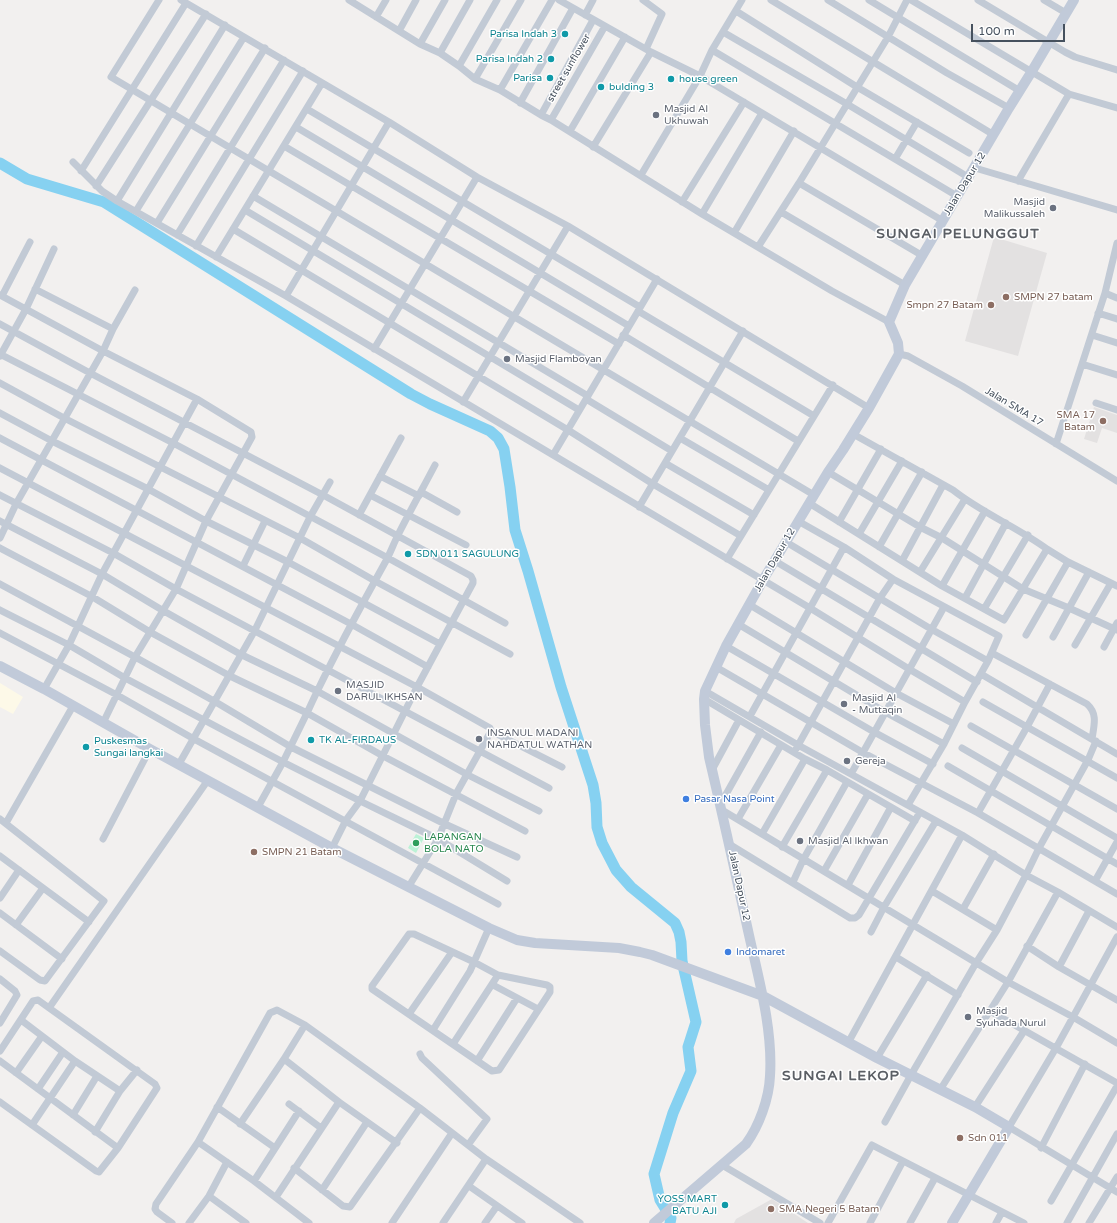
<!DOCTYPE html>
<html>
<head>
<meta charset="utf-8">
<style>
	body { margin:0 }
	#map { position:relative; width:1117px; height:1223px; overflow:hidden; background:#f2f0ef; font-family:"Varela Round",sans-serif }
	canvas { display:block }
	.scale { position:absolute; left:971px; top:24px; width:94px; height:18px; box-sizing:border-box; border:2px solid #46515e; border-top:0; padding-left:5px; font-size:12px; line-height:14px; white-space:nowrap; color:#46515e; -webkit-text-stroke:3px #fff; paint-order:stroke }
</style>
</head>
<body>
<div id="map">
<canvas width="1117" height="1223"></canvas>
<div class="scale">100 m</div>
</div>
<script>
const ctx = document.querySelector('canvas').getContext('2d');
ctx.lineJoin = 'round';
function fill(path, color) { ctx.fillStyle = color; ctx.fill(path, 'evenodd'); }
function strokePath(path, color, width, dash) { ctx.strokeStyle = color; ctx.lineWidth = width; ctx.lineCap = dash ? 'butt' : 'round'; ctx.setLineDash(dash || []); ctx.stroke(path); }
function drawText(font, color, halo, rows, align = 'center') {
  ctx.font = font + ' "Varela Round",sans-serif'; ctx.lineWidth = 3; ctx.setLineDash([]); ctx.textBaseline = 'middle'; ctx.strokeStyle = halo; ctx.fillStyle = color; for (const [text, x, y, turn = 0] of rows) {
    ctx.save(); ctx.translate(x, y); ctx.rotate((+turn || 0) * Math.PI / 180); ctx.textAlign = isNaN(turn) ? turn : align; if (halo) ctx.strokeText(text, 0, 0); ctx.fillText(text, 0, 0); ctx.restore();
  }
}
fill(new Path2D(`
	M0 683 23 697 13 714 0 707Z`), '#fdf9e8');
fill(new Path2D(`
	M994 237 1047 253 1018 356 965 341Z
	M1094 407 1117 415V433L1102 428 1097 443 1084 439Z
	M772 1199 808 1223H734L736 1219Z`), '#e3e1e1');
fill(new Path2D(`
	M416 834 424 838 416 853 408 848Z`), '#bbf2d6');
strokePath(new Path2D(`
	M0 163 27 179 104 202 411 394 430 404 490 431 498 438 504 449 510 487 515 530 528 571 561 687 593 785 596 803 597 827 602 843 616 870 631 887 675 923 679 932 681 942 682 961 696 1022 688 1047 691 1071 673 1113 654 1174 660 1200 671 1218 670 1223`), '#86d1f1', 11);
strokePath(new Path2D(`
	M159 0 111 77 814 495
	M181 0 389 122 477 177 568 226 869 408
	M349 0 420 44 440 53 459 66 475 79 500 90 541 115 551 120 702 214 832 291 889 322
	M559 0 651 52 700 76 943 221
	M643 0 662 14 646 49
	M771 0 994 135
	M828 0 947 73 1009 108
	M869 0 1020 91
	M911 0 1069 94 1117 108
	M978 0 1065 52 1075 57 1117 70
	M1044 0 1066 13
	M736 11 857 87 969 153
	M585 15 593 0
	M376 17 386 0
	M399 31 416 0
	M723 32 847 104 968 177
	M420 44 445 0
	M712 50 957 196
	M440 53 470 0
	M459 66 497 0
	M475 79 521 0
	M500 90 552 0
	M520 103 573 8
	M307 109 640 307
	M541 115 593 20
	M551 120 605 26
	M296 127 629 326
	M570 131 625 37
	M284 146 619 344
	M593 147 651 52
	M895 159 917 122
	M73 162 102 191 117 201 286 296 810 608 909 669 965 702
	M975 168 1117 210
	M81 171 186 3
	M641 175 700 76 712 50 742 0
	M1018 181 1069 94
	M799 183 923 256
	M96 186 206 14
	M253 196 588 396
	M117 201 225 25
	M682 202 744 102
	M245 210 579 410
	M136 211 244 37
	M781 212 905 285
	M702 214 762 113
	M157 223 265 48
	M233 229 568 430 653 484 741 536
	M734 233 794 131
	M177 235 284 60
	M1117 243 1105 293 1082 364 1117 375
	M196 246 303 71
	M758 247 799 183 888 37 907 0
	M216 257 322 83
	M35 289 113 329
	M1105 293 1117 298
	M0 295 103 351 197 399 251 432 252 437 206 521 176 589 135 657 103 723
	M2 296 30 242
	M286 296 389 122
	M638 311 814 416
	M1098 313 1117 319
	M0 324 90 373 323 495 471 576 473 580V583L417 687 360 801 346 820 332 848
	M623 335 798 441
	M1092 335 1117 343
	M374 349 477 177
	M0 354 173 443 388 558 505 623
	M899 354 908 356 962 386 1117 481
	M0 356 26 309 54 249
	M0 383 64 418 300 538 375 581 510 654
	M586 399 672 451
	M463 402 568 226
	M1096 403 1117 410
	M0 413 52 441 148 489 206 521 288 562 440 644
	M0 438 351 624 428 667
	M680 438 769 490
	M1056 444 1082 364
	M553 455 657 279
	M665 463 754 515
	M435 465C423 488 410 511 398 535 394 543 391 551 387 559 359 610 331 660 307 713L383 756 525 831
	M0 468 417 687 490 728 491 731 562 767
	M828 472 920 527 942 538 1023 589 1069 608 1117 630
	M380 476 419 496
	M421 492 457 512
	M0 495 113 553 176 589 549 788
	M370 495 466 545
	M809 503 942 586 1004 620 1047 549C1017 527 982 513 953 490L853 434
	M639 507 743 331
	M359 515 401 438
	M0 521 102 574 162 610 240 654 317 691 468 775 539 811
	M798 521 844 547 893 579 999 636 988 661 965 702 944 744 908 805
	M839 522 881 449
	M859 534 902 461
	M0 538 16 504 103 351 113 329 135 290
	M786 542 931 629 988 661
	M879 547 922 472
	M0 548 91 596 150 632 230 676 307 713 283 762 258 807
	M1047 549 1068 562 1117 586
	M727 559 833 385
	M775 561 977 682
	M902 561 943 485
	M243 566 265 521
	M920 572 965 499
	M0 584 135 657 214 701 291 747 445 824 517 857
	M942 586 985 511
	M965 598 1006 523
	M750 605 896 693 954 724
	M984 609 1028 535
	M0 610 69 645 125 678 283 762 360 801 438 839 507 881
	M738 624 885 712 944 744
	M0 633 117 695 194 739 498 904
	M1026 635 1068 562
	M1053 637 1089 572
	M1075 645 1111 583
	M726 646 874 732 933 764
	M1104 647 1117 623
	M992 653 1087 704C1098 714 1094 725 1092 739
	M716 667 862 752 978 813 1117 894
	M981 674 1117 754
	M44 689 69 645 102 574 197 399
	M705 691 798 745 962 835 1026 875 1058 892 1117 927
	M704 699 805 759 827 770 915 821
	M983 702 1117 778
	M750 716 844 547
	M971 726 1117 809
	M962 748 1117 838
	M796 749 880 598 893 579
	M179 764 255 630 310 517 330 482
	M948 766 1117 864
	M712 770 739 720
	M851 774 944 607
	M720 805 761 732
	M722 810 1008 982 1073 1017 1117 1043
	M978 813 1027 727 1050 684
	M0 819 104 901 45 981 40 980 0 951
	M738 819 781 745
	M6 823 73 706
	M762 834 805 759
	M103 839 150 749
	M729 844 850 918H855L859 915 920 812
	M782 847 827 770
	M0 856 89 922
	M824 871 868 794
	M1095 881 1117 842
	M793 882 803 860 847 782
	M848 885 891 807
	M409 886 438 839 456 794 491 731
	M932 891 997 930
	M0 898 19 870
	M963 909 994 854
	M0 913 62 959
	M16 925 43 888
	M871 932 884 907 936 821
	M409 934H414L474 962 498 975 547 985 550 987V992L499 1070 492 1071 372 989V986Z
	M1117 937 1056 1048 1009 1127 1117 1192
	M1027 946 1059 967 1117 1000
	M896 957 958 995
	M1059 967 1089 911
	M0 979 15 991 17 995 0 1023
	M493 985 538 1009
	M49 1008 208 780
	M990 1011 1117 1083
	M409 1014 452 952
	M21 1020 75 1061 120 1091
	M433 1030 470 971 489 928
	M848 1043 962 835
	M453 1044 498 975
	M0 1051 33 1001 38 1000 155 1084 157 1088 118 1148 99 1172 96 1171 0 1102
	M420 1054 422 1058 487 1119 468 1145
	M877 1058 927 975
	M284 1059 339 1102 397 1143
	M0 1061 118 1148
	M477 1061 517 998
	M16 1073 42 1036
	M38 1089 63 1052
	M940 1090 1008 982 1058 892
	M289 1104 321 1128
	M217 1107 275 1148
	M975 1107 1024 1031
	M73 1115 97 1076
	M885 1122 911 1075 976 963 997 930 1026 875 1039 848 1088 760 1096 741
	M240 1124 284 1059 305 1025
	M32 1125 75 1061
	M95 1132 120 1091 137 1070
	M198 1142 254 1181 309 1223
	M1041 1148 1085 1064
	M722 1165 820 1223
	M294 1168 343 1206 350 1207 420 1108
	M254 1181 299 1111
	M469 1186 522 1223
	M322 1190 367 1122
	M209 1196 246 1223
	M276 1197 339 1102
	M1051 1201 1117 1086
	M172 1223 157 1212 155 1209 156 1204 198 1142 270 1013 277 1010 305 1025 420 1108 486 1159 580 1223
	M189 1223 209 1196 227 1162
	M392 1223 452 1133
	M443 1223 486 1159
	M485 1223 497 1206
	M828 1223 872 1145 1024 1223
	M870 1223 903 1161
	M910 1223 935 1178
	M996 1223 1002 1212
	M1067 1223 1117 1134
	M1089 1223 1117 1177`), '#c2cad5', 7);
strokePath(new Path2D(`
	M0 666 44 689 150 749 332 848 489 928 517 940 535 943 619 948 640 952 652 955 763 996 877 1058 975 1107 1009 1127 952 1223
	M654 1223 746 1144C759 1126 769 1099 770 1076 773 1030 759 980 749 935 736 876 723 816 709 757L705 725 704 699 705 691 726 646 763 580 828 472 843 450 869 408 899 354 898 343 889 322 905 285 1009 108 1032 71 1074 0`), '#c1cad9', 10);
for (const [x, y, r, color] of [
	[565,34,4,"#0f9aa8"],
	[551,59,4,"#0f9aa8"],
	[550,78,4,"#0f9aa8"],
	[671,79,4,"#0f9aa8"],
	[601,87,4,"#0f9aa8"],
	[656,115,4,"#6b7280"],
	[1053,208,4,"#6b7280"],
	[1006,297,4,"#8d6e63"],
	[991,305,4,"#8d6e63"],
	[507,359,4,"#6b7280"],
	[1103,421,4,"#8d6e63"],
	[408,554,4,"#0f9aa8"],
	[338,691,4,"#6b7280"],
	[844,704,4,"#6b7280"],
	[479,739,4,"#6b7280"],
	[311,740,4,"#0f9aa8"],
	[86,747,4,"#0f9aa8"],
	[847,761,4,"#6b7280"],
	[686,799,4,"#3f7fe0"],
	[800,841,4,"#6b7280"],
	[416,843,4,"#2e9e5b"],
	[254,852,4,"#8d6e63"],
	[728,952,4,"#3f7fe0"],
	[968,1017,4,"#6b7280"],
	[960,1138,4,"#8d6e63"],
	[725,1205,4,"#0f9aa8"],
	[771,1209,4,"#8d6e63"]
]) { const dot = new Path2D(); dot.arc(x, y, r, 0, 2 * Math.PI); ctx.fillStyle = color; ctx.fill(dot); strokePath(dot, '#fff', 1.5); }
drawText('10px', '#0d838f', '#fff', [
	["Parisa Indah 3",557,34,"right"],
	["Parisa Indah 2",543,59,"right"],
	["Parisa",542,78,"right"],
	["house green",679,79],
	["bulding 3",609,87],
	["SDN 011 SAGULUNG",416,554],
	["TK AL-FIRDAUS",319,740],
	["Puskesmas",94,741],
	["Sungai langkai",94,753],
	["YOSS MART",717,1199,"right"],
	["BATU AJI",717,1211,"right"]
], 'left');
drawText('10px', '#46515e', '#fff', [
	["street sunflower",569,68,-60],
	["Jalan Dapur 12",965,184,-59],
	["Jalan SMA 17",1014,407,31],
	["Jalan Dapur 12",775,560,-60],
	["Jalan Dapur 12",739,886,78]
]);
drawText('10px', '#5b616d', '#fff', [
	["Masjid Al",664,109],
	["Ukhuwah",664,121],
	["Masjid",1045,202,"right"],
	["Malikussaleh",1045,214,"right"],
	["Masjid Flamboyan",515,359],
	["MASJID",346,685],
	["DARUL IKHSAN",346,697],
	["Masjid Al",852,698],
	["- Muttaqin",852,710],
	["INSANUL MADANI",487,733],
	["NAHDATUL WATHAN",487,745],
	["Gereja",855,761],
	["Masjid Al Ikhwan",808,841],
	["Masjid",976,1011],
	["Syuhada Nurul",976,1023]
], 'left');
drawText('10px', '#785e54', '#fff', [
	["SMPN 27 batam",1014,297],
	["Smpn 27 Batam",983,305,"right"],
	["SMA 17",1095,415,"right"],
	["Batam",1095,427,"right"],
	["SMPN 21 Batam",262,852],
	["Sdn 011",968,1138],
	["SMA Negeri 5 Batam",779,1209]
], 'left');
drawText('10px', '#366cbe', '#fff', [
	["Pasar Nasa Point",694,799],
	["Indomaret",736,952]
], 'left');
drawText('10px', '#27864d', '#fff', [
	["LAPANGAN",424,837],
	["BOLA NATO",424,849]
], 'left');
ctx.letterSpacing = '1px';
drawText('bold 14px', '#5b5f65', '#fff', [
	["SUNGAI PELUNGGUT",958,234],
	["SUNGAI LEKOP",841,1076]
]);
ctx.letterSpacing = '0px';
</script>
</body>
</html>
